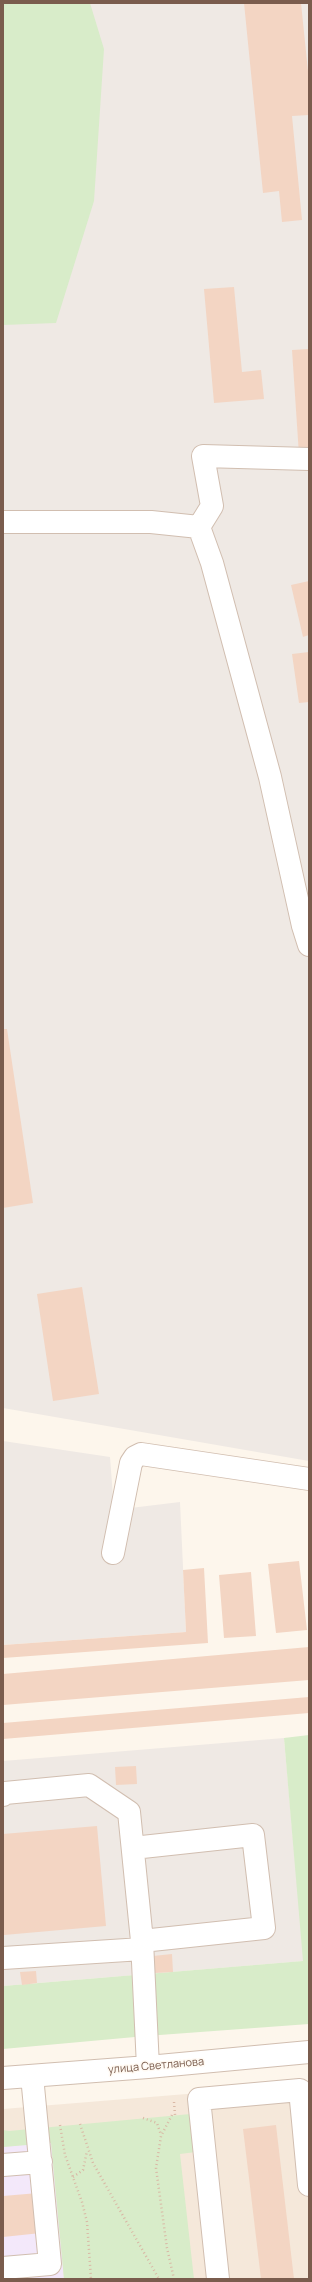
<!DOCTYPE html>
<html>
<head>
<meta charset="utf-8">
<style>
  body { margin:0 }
  #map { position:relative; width:312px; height:2282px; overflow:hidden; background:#fdf6ec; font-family:Manrope,sans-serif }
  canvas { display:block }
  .frame { position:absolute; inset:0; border:4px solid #7a5c4d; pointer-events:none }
</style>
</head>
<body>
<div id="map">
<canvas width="312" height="2282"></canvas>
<div class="frame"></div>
</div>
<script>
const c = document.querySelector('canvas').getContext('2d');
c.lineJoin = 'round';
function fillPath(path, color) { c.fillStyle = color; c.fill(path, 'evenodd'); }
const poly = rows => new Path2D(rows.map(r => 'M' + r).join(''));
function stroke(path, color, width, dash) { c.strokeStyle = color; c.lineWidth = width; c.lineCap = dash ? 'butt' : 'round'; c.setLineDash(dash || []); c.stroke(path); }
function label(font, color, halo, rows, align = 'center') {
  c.font = font + ' Manrope,sans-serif'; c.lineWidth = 3; c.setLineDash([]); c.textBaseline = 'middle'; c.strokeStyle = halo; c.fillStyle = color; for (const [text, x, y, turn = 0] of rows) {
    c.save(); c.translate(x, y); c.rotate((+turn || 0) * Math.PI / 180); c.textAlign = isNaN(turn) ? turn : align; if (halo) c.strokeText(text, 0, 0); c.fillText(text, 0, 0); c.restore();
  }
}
fillPath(poly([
  [309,2084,309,2279,3,2279,3,2109]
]), '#f5e8da');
fillPath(poly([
  [3,3,309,3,309,1461,3,1408],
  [3,1441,110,1457,114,1510,180,1502,186,1632,3,1645],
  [284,1738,304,1961,3,1986,3,1761]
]), '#efe9e4');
fillPath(poly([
  [51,2142,64,2279,3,2279,3,2147]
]), '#f3e8fa');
fillPath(poly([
  [3,3,90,3,104,49,94,201,56,323,3,325],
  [309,1735,309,2024,146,2036,3,2049,3,1986,303,1961,284,1738],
  [201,2113,204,2151,180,2154,194,2279,64,2279,51,2143,3,2147,3,2130,9,2131]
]), '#d8ecc9');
fillPath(poly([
  [244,3,301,3,309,81,309,115,292,116,302,220,282,222,279,191,263,193],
  [234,287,242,372,261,370,264,399,214,403,204,289],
  [309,349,309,455,299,455,292,350],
  [309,581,309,635,303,637,291,585],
  [309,652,309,702,299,703,292,654],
  [3,1029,7,1029,33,1203,3,1208],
  [82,1287,99,1394,53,1401,37,1294],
  [299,1561,307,1630,276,1633,268,1564],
  [204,1568,208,1643,3,1658,3,1645,186,1632,183,1570],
  [251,1572,256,1636,224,1638,219,1575],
  [309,1647,309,1680,3,1705,3,1674],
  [309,1697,309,1713,3,1739,3,1723],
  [136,1766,137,1784,116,1785,115,1767],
  [97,1826,106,1926,4,1935,3,1834],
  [172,1954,173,1972,154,1973,153,1956],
  [36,1971,37,1983,22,1985,20,1972],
  [276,2125,294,2279,261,2279,249,2178,243,2129],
  [38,2193,41,2233,3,2237,3,2196]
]), '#f3d5c3');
const minor = poly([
  [3,522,151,522,199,527,212,563,270,777,303,926,309,945],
  [199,527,212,506,203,456,309,459],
  [113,1553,131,1463,135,1457,141,1454,309,1479],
  [3,1795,5,1793,89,1785,129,1812,142,1941,148,2067],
  [133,1848,253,1835,264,1928,142,1941],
  [3,1958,142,1949],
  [3,2078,148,2067,309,2052],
  [309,2121,303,2121,309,2185],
  [3,2165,41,2162],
  [3,2268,50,2264,32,2076],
  [218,2279,199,2099,300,2090,303,2121]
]);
stroke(minor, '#d1beb0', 24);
stroke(poly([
  [174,2102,175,2115],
  [172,2115,161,2136,156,2168,167,2248,174,2279],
  [143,2118,157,2123,161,2135],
  [80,2124,93,2163,159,2279],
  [60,2125,65,2155,82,2202,87,2222,91,2279],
  [73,2177,83,2170,87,2151]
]), '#d9b8a5', 2.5, [1, 3]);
stroke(minor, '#fff', 22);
label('11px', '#7a5c4d', '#fffaf3', [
  ["улица Светланова",156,2066,-5]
]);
</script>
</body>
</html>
